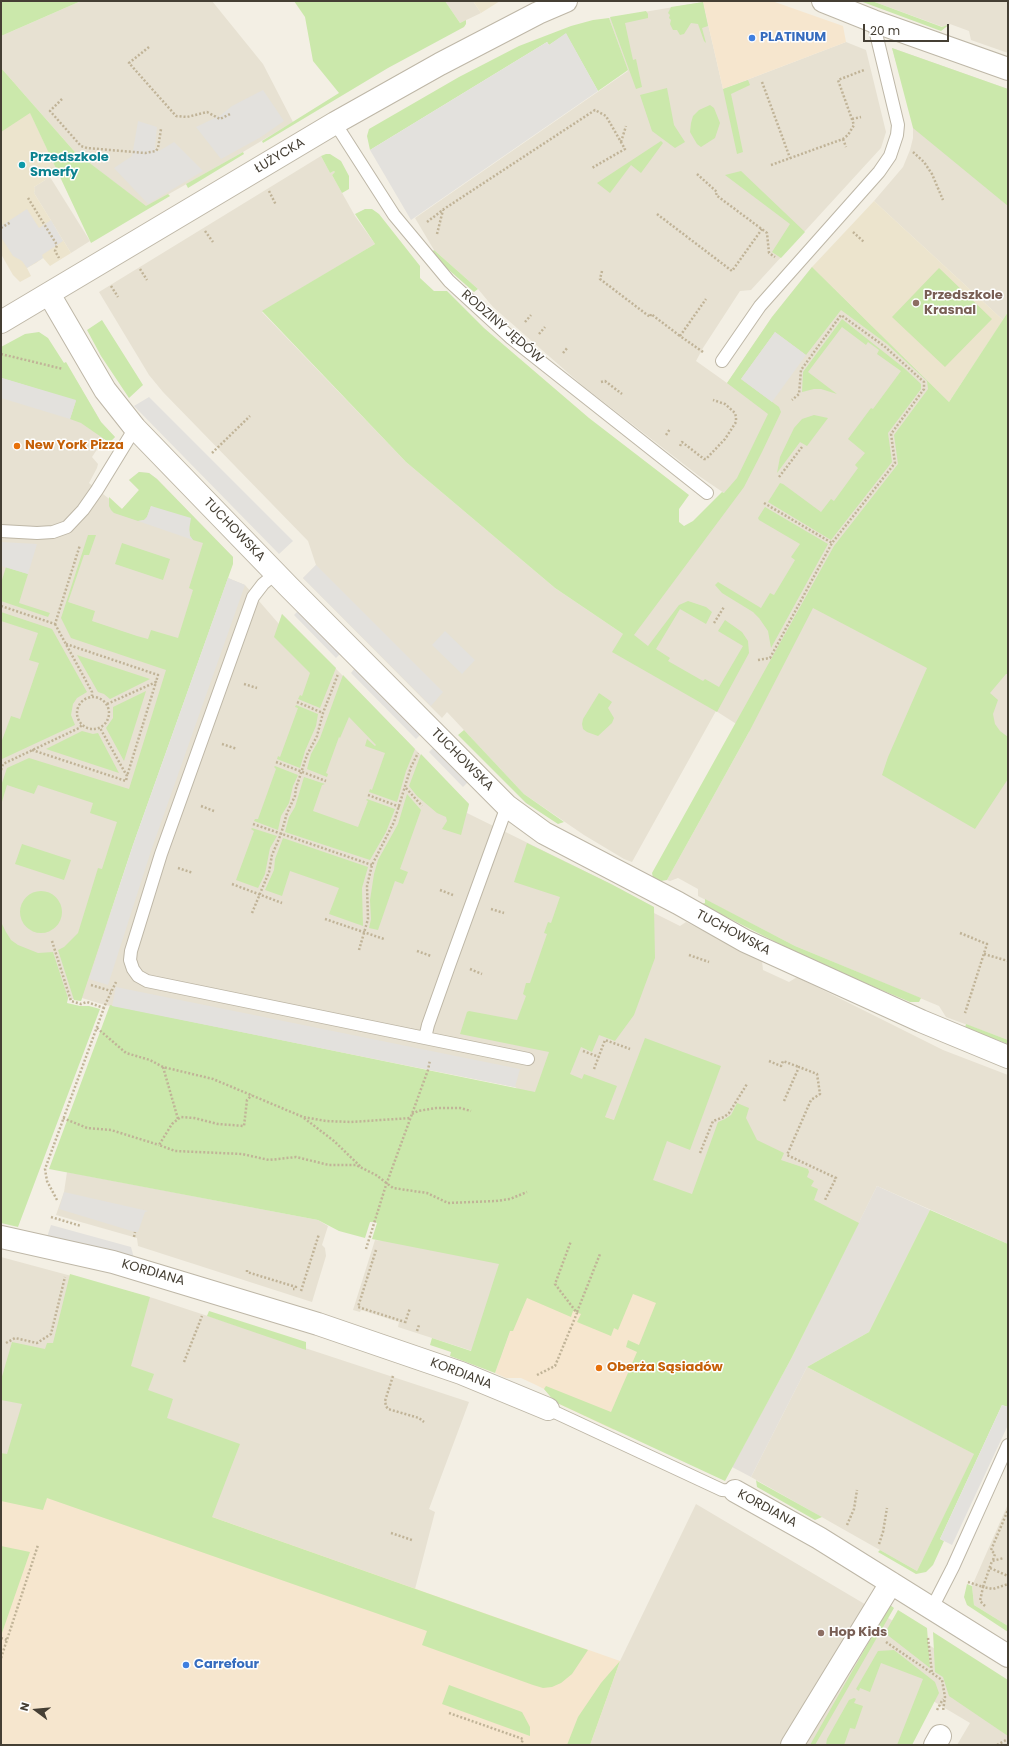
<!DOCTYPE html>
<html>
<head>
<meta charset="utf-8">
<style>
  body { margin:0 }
  #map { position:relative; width:1009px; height:1746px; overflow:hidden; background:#f3efe4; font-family:Poppins,sans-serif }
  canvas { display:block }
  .frame { position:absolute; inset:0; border:2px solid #453f34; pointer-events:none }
  .north { position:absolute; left:16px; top:1690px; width:40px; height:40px; -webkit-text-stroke:3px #fff; paint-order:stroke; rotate:286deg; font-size:11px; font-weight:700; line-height:16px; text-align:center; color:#453f34 }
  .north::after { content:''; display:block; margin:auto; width:14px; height:18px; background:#453f34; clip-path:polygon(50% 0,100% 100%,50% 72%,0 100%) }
  .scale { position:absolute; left:863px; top:24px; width:86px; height:18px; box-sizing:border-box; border:2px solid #453f34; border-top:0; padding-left:5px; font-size:12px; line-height:14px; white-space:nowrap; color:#453f34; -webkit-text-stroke:3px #fff; paint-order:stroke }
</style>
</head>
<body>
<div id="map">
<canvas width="1009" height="1746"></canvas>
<div class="frame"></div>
<div class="north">N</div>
<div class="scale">20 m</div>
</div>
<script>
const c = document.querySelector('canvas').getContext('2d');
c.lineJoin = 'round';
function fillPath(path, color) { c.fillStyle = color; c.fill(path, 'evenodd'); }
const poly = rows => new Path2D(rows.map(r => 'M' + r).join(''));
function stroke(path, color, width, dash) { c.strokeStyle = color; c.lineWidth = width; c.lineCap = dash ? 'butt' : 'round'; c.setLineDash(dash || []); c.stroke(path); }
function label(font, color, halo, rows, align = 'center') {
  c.font = font + ' Poppins,sans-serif'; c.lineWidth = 3; c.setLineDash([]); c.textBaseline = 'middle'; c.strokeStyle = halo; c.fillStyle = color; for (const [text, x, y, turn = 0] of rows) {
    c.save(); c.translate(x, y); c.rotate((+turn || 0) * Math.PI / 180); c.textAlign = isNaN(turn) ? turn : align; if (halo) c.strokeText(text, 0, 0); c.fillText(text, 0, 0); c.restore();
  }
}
fillPath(poly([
  [81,1,212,1,263,64,293,122,243,152,146,207,74,151,1,68,1,36],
  [445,1,473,1,481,13,460,23],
  [872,1,1008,1,1008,53,971,40,969,31,950,24,943,27],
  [703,2,723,89,846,42,866,50,886,132,881,148,751,290,740,291,703,348,696,361,727,383,772,317,812,267,949,402,1008,615,1008,1040,946,1017,939,1006,795,946,698,896,698,889,678,878,670,881,667,880,749,732,716,711,632,862,624,859,584,835,524,794,447,712,442,718,303,578,316,565,308,541,163,392,149,375,99,292,321,156,330,173,334,171,336,172,332,175,355,216,375,244,262,312,406,462,555,588,623,634,724,493,699,476,583,386,493,307,478,289,434,250,415,218,628,71,609,18],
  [892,48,1008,89,1008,312,1003,320,874,201,903,167,910,150,913,138,913,122],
  [50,177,90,241,71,253,34,193,35,189,34,187],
  [1,362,76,380,101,422,115,437,111,441,104,439,92,457,98,464,97,468,89,483,122,509,139,490,129,480,139,472,149,473,157,479,233,557,188,673,105,928,228,578,245,585,279,624,282,614,469,804,467,813,611,884,654,907,654,913,680,926,686,922,762,961,763,970,789,982,797,977,943,1050,1008,1075,1008,1244,877,1186,819,1304,515,1087,105,1005,82,998,81,1001,68,998,63,1014,1,995],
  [67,1172,318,1220,328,1226,322,1245,325,1248,326,1256,312,1302,138,1246,137,1238,56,1215,64,1192],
  [375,1240,538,1256,500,1360,398,1327,399,1322,361,1310,360,1312,353,1310],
  [1,1257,153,1298,469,1402,429,1509,435,1512,415,1589,99,1477,1,1453],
  [807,1367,975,1454,917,1571,751,1477],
  [696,1504,900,1625,1008,1699,1008,1745,957,1745,970,1723,933,1701,910,1745,590,1745,620,1661],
  [1008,1504,1008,1626,974,1605,972,1586]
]), '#e7e1d2');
fillPath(poly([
  [714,1,772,1,843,26,846,42,723,89,703,2],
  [573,1104,614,1120,672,1259,614,1430,555,1402,544,1389,534,1384,521,1378,506,1378,495,1373,510,1331],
  [1,1453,99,1477,620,1661,590,1745,1,1745]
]), '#f6e6ce');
fillPath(poly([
  [877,1186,930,1210,869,1332,807,1367,751,1477,732,1467,791,1359]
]), '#e4e0d9');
fillPath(poly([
  [473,1,500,1,481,13],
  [1,68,18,87,58,172,34,187,35,189,34,193,71,253,50,266,43,258,36,263,27,268,31,276,20,282,13,275,1,254],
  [874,201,1003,320,949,402,812,267]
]), '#ece4cd');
fillPath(poly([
  [1,1,81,1,1,36],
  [294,1,445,1,460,23,466,20,466,24,464,27,388,68,263,143,262,141,339,93,313,61,305,17],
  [860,1,872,1,942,27,950,24,941,31],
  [703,2,708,26,702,28,706,43,704,41,698,24,691,23,684,34,680,35,677,30,673,30,670,24,671,20,669,18,670,15,668,13,671,7],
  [646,11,648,14,648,18,625,23,633,60,636,59,642,87,636,89,610,17],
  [609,18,628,70,598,91,566,34,549,45,547,42,370,150,367,136,369,129,459,77,519,46,571,26,593,20],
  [892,48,1008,89,1008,206,913,128],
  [1,68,74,151,146,206,168,194,170,196,91,243,30,113,1,132],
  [748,80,750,85,731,94,743,152,737,154,723,89],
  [667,88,674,125,685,142,675,148,652,131,640,95],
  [710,105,714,108,720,123,715,138,701,147,697,144,690,132,691,123,693,116,699,110],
  [661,141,663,143,641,173,631,165,610,193,597,183],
  [243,152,244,154,188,188,186,184],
  [326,154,330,154,341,161,349,176,349,189,342,193,332,175,335,172,334,171,330,173,321,156],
  [741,171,805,232,781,258,772,252,790,224,725,175],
  [365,209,372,209,379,214,420,266,420,278,434,291,447,291,484,328,589,418,689,495,679,509,679,522,684,526,693,521,722,492,724,493,737,478,768,414,727,383,772,317,812,267,949,402,1008,312,1008,674,1006,674,990,693,998,700,993,714,995,724,1000,731,1008,737,1008,779,975,829,882,775,888,757,927,668,813,608,749,732,667,880,661,881,653,878,652,873,834,546,898,464,894,435,928,389,927,381,887,344,841,310,806,355,775,332,741,379,779,407,781,412,762,452,744,487,634,635,648,646,679,605,688,601,706,607,712,612,706,624,680,609,656,649,670,658,668,661,703,681,705,679,719,687,743,646,718,631,725,620,742,632,748,641,749,653,717,712,612,652,623,634,555,588,406,462,262,311,375,244,355,214],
  [434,250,478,289,474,292,442,264,431,253],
  [939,268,992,319,945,367,892,317],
  [842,319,904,368,921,384,921,389,888,433,892,462,831,540,768,502,780,483,783,484,821,512,831,499,834,501,858,468,855,465,865,453,848,439,871,408,873,409,901,371,877,354,879,350,868,342,866,345,842,327,808,372,837,394,821,389,814,389,802,392,803,372],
  [102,320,143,385,129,398,101,356,87,330],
  [39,332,48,338,64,363,66,362,101,422,115,437,111,441,107,441,81,423,70,419,76,401,2,378,1,381,1,347,25,334],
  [814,415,828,418,807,446,800,442,777,473,780,457,794,428,802,419],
  [139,472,149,473,157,479,233,557,233,564,133,845,81,1001,74,1000,58,950,64,947,78,933,98,868,102,869,117,822,90,813,93,803,38,785,34,794,7,785,1,805,1,786,7,768,29,758,129,789,166,670,71,638,61,618,88,535,96,535,89,555,84,555,68,602,95,611,92,621,137,636,148,639,151,630,178,638,193,590,189,588,203,543,193,540,190,536,189,525,151,506,147,517,144,520,138,521,114,513,111,510,109,506,109,497,122,509,139,490,129,480],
  [765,507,828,544,771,648,768,631,759,618,753,612,722,593,715,585,718,582,761,608,770,593,774,595,795,560,791,557,800,544,759,520,758,518],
  [122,543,170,559,163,580,115,564],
  [6,567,28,574,19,603,50,613,48,617,1,601,1,583],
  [1,612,52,629,87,692,77,698,73,704,71,715,75,725,2,759,1,743,11,716,20,719,39,663,29,660,38,633,1,621],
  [282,614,336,668,320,708,298,699,300,695,302,696,310,673,274,637],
  [77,655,150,679,110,699,104,694,98,692],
  [343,675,415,749,406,771,397,802,369,792,370,789,372,790,385,753,365,746,367,739,375,746,376,745,349,717,340,738,339,737,326,773,328,774,327,777,307,769,311,754,320,738],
  [146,691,124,761,106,728,113,718,113,707],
  [599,693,612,702,608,708,614,718,612,723,598,736,587,732,583,729,582,724,583,719],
  [296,705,318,714,316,726,305,751,300,768,277,759,278,756,280,757,298,708,295,707],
  [464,730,524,794,564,822,558,824,526,803,458,735],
  [82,731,93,734,98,733,119,773,46,749],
  [421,754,469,804,461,835,442,829,447,821,446,817,437,813,417,796,409,786],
  [275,766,298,775,293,786,289,803,281,816,278,830,254,821,255,819,258,819,276,769,274,767],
  [304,777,325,784,322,785,313,811,358,827,368,801,366,800,367,799,395,809,386,832,370,860,285,832,289,817,295,807],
  [407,794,421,810,400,869,408,872,403,884,395,881,378,930,369,928,371,919,370,900,374,874,378,860,398,824],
  [252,828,277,836,270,848,265,874,258,888,236,880,254,831,251,829],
  [283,838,368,867,362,888,363,926,329,914,339,888,290,871,282,896,265,890,274,870,275,859],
  [527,843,611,884,654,907,655,958,634,1015,615,1041,599,1035,592,1052,581,1047,570,1074,582,1079,584,1074,617,1086,605,1117,614,1120,645,1038,721,1066,690,1150,667,1141,653,1180,692,1194,718,1122,725,1119,731,1115,737,1103,749,1108,746,1118,757,1140,784,1153,781,1160,808,1169,809,1172,807,1177,814,1181,811,1186,818,1189,814,1200,859,1223,791,1359,725,1481,555,1402,544,1389,546,1386,611,1412,637,1352,626,1347,628,1340,639,1345,656,1303,633,1294,618,1330,614,1328,611,1336,577,1322,581,1314,573,1311,571,1317,527,1298,513,1331,510,1331,495,1373,450,1356,451,1352,430,1345,432,1338,471,1351,499,1264,372,1239,377,1223,374,1222,370,1222,365,1238,339,1231,318,1220,49,1169,110,1005,535,1092,549,1052,460,1034,467,1012,469,1011,517,1020,526,996,523,994,526,983,530,983,547,934,544,933,548,922,551,923,560,897,514,882],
  [22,844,71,860,64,880,15,864],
  '20 912a21 21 0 1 1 42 0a21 21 0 1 1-42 0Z',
  [705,899,795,946,921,998,919,1002,910,1002,815,962,701,904,705,903],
  [1,917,1,922,6,932,11,940,18,945,38,953,53,952,68,998,67,1003,80,1006,89,1006,100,1009,18,1227,1,1223],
  [966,1024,1008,1040,1008,1044,965,1028],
  [930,1210,1008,1244,1008,1407,1002,1405,940,1539,944,1541,933,1565,926,1572,916,1574,878,1552,880,1550,917,1571,974,1454,807,1367,869,1332],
  [70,1274,150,1297,131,1366,154,1374,148,1390,173,1399,167,1418,240,1444,212,1517,588,1650,572,1674,561,1683,552,1687,543,1688,533,1685,422,1645,427,1631,47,1498,43,1510,1,1501,1,1453,7,1454,22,1404,1,1400,1,1380,12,1342,45,1349,47,1343,53,1343],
  [209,1311,306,1342,306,1350,207,1316],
  [756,1480,757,1481,822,1517,815,1520,757,1487],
  [1,1546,30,1552,2,1633,1,1633],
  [967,1584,972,1586,974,1605,1008,1626,1008,1632,967,1605,964,1597],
  [890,1605,894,1608,815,1745,810,1745],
  [898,1610,927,1628,930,1668,885,1633],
  [933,1632,1008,1680,1008,1736,949,1696,943,1677,935,1672],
  [894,1650,935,1682,939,1693,912,1745,897,1745,923,1679,881,1663,870,1692,860,1688,859,1691,856,1689,878,1651],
  [620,1661,590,1745,567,1745,578,1717,601,1683],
  [449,1685,522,1712,530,1727,530,1736,442,1704],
  [854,1698,856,1699,854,1703,863,1706,855,1729,850,1728,844,1745,826,1745,827,1739,849,1700]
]), '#cbe8ab');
fillPath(poly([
  [566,33,598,91,411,220,370,150,547,42,549,45],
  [263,90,284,121,261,137,221,159,196,127,221,115,232,106],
  [138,121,157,127,155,148,156,151,159,151,174,142,203,171,148,204,114,168,132,156],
  [27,209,39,228,51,220,63,241,42,255,43,258,27,268,22,261,13,256,1,237,1,226],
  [775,332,806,355,772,402,741,379],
  [2,378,76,400,70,419,1,398],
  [149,397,293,541,279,554,134,406],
  [151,506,191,518,189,530,190,536,193,540,138,521,144,520,147,517],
  [1,542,37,544,28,574,1,566],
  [316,565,443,692,431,706,303,578],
  [228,578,245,585,151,851,108,985,89,979,133,845],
  [298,611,340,654,336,658,294,615],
  [445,631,475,660,462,674,432,645],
  [355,668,420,735,416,739,351,673],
  [433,748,468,782,463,787,429,752],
  [116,987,520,1069,515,1087,112,1006],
  [64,1192,148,1211,145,1212,138,1232,135,1232,59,1209],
  [51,1225,131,1247,134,1258,47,1237],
  [1002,1405,1008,1407,1008,1425,952,1545,940,1539]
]), '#e3e1dd');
const service = poly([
  [335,123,394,215,449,281,511,338,707,493],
  [722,361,760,306,879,172,890,156,897,135,898,125,873,21],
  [1,531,37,533,53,532,67,527,83,510,97,490,135,428],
  [276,573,263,584,253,597,161,854,131,951,130,960,133,969,138,976,147,981,425,1038,428,1025,450,963,507,806],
  [425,1038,528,1059],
  [548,1409,722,1490,735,1491],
  [932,1608,953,1567,1008,1445]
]);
const minor = poly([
  [823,1,873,21,1008,69],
  [49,294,105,390,135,428,288,586,507,806,544,833,678,903,745,941,921,1021,1008,1057],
  [1,1237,113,1262,318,1324,461,1373,548,1409],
  [735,1491,819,1538,1008,1656],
  [792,1745,891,1583],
  [935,1745,940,1736]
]);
const tertiary = poly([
  [1,322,335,123,440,64,538,13,566,1]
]);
stroke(service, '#beb7a7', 14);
stroke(minor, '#beb7a7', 24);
stroke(tertiary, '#beb7a7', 24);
stroke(poly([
  [149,47,129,63,176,116,187,117,207,112,220,119,230,114],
  [762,82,790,158],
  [62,99,50,111,81,146,87,148,145,153,156,151,158,148,161,129],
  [852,119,861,117],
  [843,139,846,147],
  [621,142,626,126],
  [913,152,924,162,932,174,943,200],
  [771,165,843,139,848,135,854,125,838,80,864,70],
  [697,174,717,192,716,195,767,233,769,253,775,257],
  [269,191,276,205],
  [28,198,57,245,55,251,59,258],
  [657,214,732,271,762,229],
  [427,222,444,209,595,110,606,116,625,149,592,168],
  [1,228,11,222],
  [205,231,213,242],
  [853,232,864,242],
  [437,234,443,210],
  [140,269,147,280],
  [602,271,600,279,650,317,651,314,680,336],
  [111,286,118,297],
  [525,322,531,315],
  [539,334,545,327],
  [703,352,680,336,706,299],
  [563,353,568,347],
  [1,354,63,369],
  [601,382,605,381,622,394],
  [666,435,670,429],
  [680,446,682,442,704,459,706,459,725,439,736,422,736,417,735,413,725,404,713,400],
  [212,453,250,416],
  [779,477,802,447],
  [764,503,832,543],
  [1,606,55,624,80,545],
  [714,623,724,607],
  [55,624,92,692,92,696],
  [66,644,158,675,156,682],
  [758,660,770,658,832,543,895,463,891,434,924,389,924,382,884,346,841,315,801,370,799,394,792,400],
  [244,684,257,688],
  '77 713a16 16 0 1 1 32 0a16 16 0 1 1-32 0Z',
  [297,702,323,713],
  [107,704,156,682,127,776],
  [222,744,237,749],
  [32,750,126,781,127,776,100,728],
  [276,762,326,781],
  [1,770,3,764,79,728,82,725],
  [406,788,422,806],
  [368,795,400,807],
  [201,806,214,811],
  [253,824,372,865],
  [178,868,193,873],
  [232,884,282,903],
  [440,890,453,895],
  [491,909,504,913],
  [252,913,269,872,272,855,281,834,287,813,295,796,296,788,307,755,317,736,323,713,338,674],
  [325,919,384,939],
  [960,933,987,944,965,1013],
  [52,941,71,1001,81,1004,87,1002,104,1008],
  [359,950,368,919,367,886,372,865,394,822,411,767,418,753],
  [417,951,431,956],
  [984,954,1008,961],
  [689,955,709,962],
  [470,969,482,974],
  [91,985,111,991],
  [97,1028,126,1053,150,1060,163,1067,213,1079,303,1117,326,1121,351,1122,411,1118],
  [583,1051,599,1057],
  [769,1061,781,1066,783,1061,799,1067],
  [163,1067,178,1119,172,1124,159,1145,175,1151,242,1154,269,1160,296,1157,329,1165,356,1165,376,1175,393,1188,427,1193,448,1203,496,1201,510,1199,527,1192],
  [594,1069,605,1040,630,1049],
  [784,1101,799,1067,817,1074,820,1094,811,1100,787,1155,836,1178,825,1200],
  [412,1114,418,1111,436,1108,460,1108,471,1111],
  [63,1118,87,1128,111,1130,159,1145],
  [304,1118,334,1141,361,1167],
  [178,1119,181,1117,194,1118,218,1124,244,1126,247,1100,252,1095],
  [700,1153,713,1121,724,1117,729,1113,747,1084],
  [57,1200,47,1181,45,1169,105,1005,116,982],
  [51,1217,81,1226],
  [134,1237,135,1232],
  [366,1249,386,1185,428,1070,430,1060],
  [376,1250,358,1307,405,1322],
  [247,1270,247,1272,296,1287,295,1289,293,1289],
  [301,1291,319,1234],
  [577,1312,600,1254],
  [405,1323,410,1308],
  [417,1331,419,1325],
  [6,1343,15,1338,37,1343,51,1334,65,1277],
  [184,1362,202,1316],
  [537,1375,555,1366,577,1313,555,1284,571,1241],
  [393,1376,385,1401,386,1406,388,1409,419,1418,424,1422],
  [847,1525,854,1509,857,1490],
  [391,1533,412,1540],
  [879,1544,883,1532,887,1508],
  [993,1560,995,1554,991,1550,1008,1510],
  [990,1568,1008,1576],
  [968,1582,983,1587,992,1561,1004,1558],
  [985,1606,980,1601,983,1587,993,1589,1008,1584],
  [1,1638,7,1640],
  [928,1638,932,1673],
  [886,1642,942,1680,945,1697,943,1711],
  [1,1658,38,1545],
  [937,1710,943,1699],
  [449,1713,523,1739,521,1745],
  [997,1745,1008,1739]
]), '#c0b397', 2.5, [2, 2]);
stroke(service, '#fff', 12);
stroke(minor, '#fff', 22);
stroke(tertiary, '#fff', 22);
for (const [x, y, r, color] of [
  [752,38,4,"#3f7fe0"],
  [22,165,4,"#0f9aa8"],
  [916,303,4,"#8d6e63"],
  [17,446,4,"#e8710a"],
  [599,1368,4,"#e8710a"],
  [821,1633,4,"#8d6e63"],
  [186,1665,4,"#3f7fe0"]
]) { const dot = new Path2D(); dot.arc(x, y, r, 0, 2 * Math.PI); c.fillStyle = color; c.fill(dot); stroke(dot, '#fff', 1.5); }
label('bold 13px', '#366cbe', '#fff', [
  ["PLATINUM",760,38],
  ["Carrefour",194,1665]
], 'left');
label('13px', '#453f34', '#fff', [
  ["ŁUŻYCKA",280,156,-31],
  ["RODZINY JĘDÓW",502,327,41],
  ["TUCHOWSKA",234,530,46],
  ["TUCHOWSKA",462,760,45],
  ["TUCHOWSKA",733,933,28],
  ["KORDIANA",153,1273,16],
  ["KORDIANA",461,1374,21],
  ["KORDIANA",767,1509,28]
]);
label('bold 13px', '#0d838f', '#fff', [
  ["Przedszkole",30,158],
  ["Smerfy",30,173]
], 'left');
label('bold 13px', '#785e54', '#fff', [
  ["Przedszkole",924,296],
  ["Krasnal",924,311],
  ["Hop Kids",829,1633]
], 'left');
label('bold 13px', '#c56008', '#fff', [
  ["New York Pizza",25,446],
  ["Oberża Sąsiadów",607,1368]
], 'left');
</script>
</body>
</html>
